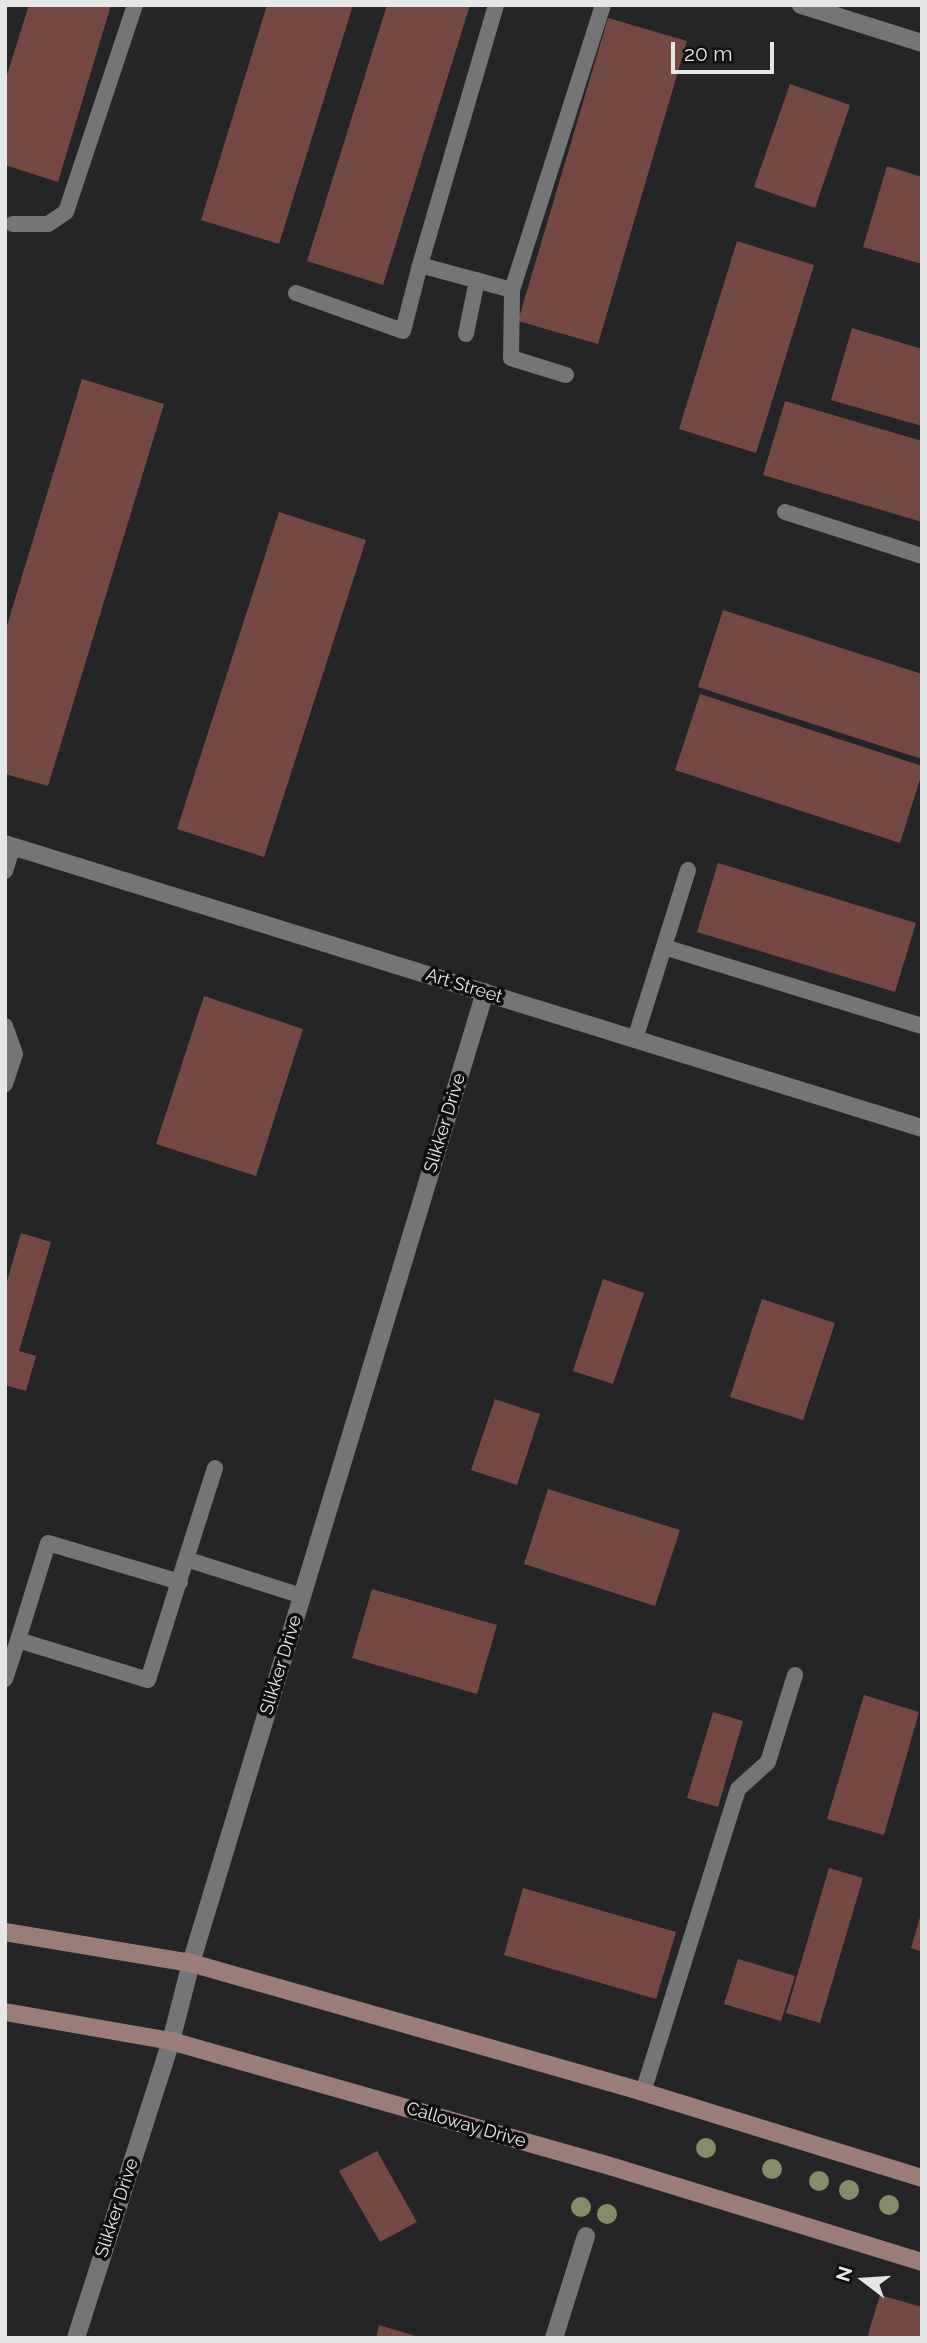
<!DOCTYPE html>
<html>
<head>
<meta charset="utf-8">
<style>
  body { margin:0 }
  #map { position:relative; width:927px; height:2343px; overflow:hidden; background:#252528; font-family:Raleway,sans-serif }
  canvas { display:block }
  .frame { position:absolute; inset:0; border:7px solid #e6e6e7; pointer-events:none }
  .north { position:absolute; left:829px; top:2245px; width:70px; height:70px; -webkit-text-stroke:5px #0f0f10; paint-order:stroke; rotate:287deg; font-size:19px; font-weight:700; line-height:28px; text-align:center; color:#e6e6e7 }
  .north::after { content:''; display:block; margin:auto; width:24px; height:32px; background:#e6e6e7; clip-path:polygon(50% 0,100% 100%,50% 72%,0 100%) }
  .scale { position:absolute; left:671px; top:42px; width:103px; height:32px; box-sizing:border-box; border:4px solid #e6e6e7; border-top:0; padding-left:9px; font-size:21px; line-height:24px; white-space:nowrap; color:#e6e6e7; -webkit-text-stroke:5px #0f0f10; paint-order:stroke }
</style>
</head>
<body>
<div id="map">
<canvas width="927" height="2343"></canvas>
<div class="frame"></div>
<div class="north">N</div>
<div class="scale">20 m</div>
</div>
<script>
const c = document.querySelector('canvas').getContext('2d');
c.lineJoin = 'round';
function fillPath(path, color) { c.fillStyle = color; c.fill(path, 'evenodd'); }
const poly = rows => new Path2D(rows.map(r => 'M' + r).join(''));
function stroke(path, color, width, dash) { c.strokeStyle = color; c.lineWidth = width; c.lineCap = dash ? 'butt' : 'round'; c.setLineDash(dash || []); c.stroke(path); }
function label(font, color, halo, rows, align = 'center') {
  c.font = font + ' Raleway,sans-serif'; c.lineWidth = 7; c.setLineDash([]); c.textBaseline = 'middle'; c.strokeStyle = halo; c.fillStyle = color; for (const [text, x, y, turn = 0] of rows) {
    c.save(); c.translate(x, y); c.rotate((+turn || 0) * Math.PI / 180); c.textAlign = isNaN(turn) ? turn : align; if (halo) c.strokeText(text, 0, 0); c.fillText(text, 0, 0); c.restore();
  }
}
fillPath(poly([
  [29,5,111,5,58,182,5,165,5,81],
  [267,5,353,5,279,244,201,220],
  [387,5,470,5,383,285,307,261],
  [608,18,687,41,598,344,518,321],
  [790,84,850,105,815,208,754,187],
  [887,166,922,177,922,264,863,247],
  [737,241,814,265,756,453,679,429],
  [852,328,922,349,922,426,831,400],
  [82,379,164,404,48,786,5,774,5,632],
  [785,401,922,441,922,522,763,475],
  [279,512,366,540,264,857,177,829],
  [723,610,922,674,922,759,698,687],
  [700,694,922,766,922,773,900,843,675,770],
  [718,863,916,923,895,992,697,932],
  [204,996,303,1029,256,1176,156,1144],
  [21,1233,51,1242,19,1351,36,1356,26,1391,5,1385,5,1288],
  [603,1279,644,1293,613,1384,573,1371],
  [762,1299,835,1323,803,1420,730,1397],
  [495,1399,540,1414,517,1485,471,1470],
  [548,1489,680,1530,655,1606,524,1564],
  [372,1589,497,1625,477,1694,352,1658],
  [864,1695,919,1712,884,1835,827,1819],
  [713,1712,743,1721,718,1807,687,1798],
  [829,1868,863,1878,820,2023,786,2013],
  [523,1888,676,1932,656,1999,504,1955],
  [921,1914,922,1914,922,1952,911,1948],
  [738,1959,795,1976,781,2021,724,2004],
  [377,2151,417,2222,380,2242,339,2171],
  [880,2295,922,2307,922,2338,867,2338],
  [379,2325,419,2337,419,2338,376,2338]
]), '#754943');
stroke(poly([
  [496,5,420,265,512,290,603,5],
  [13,224,48,224,66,212,135,5],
  [512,290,511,358,566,375],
  [296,293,403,331,420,265],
  [466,334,477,280],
  [785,512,922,556],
  [5,871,13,846],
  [664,947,922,1026],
  [5,1026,15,1054,5,1084],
  [635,1039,688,870],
  [186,1559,215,1468],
  [18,1640,48,1543,180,1582],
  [5,1679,18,1640,148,1680,186,1559,302,1596],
  [643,2092,738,1789,768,1762,795,1675]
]), '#757578', 16);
stroke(poly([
  [801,5,922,43],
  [5,844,922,1128],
  [76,2338,171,2041,191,1963,485,992],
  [554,2338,586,2236]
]), '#757578', 18);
stroke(poly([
  [5,1932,191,1963,630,2088,922,2178],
  [5,2012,171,2041,610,2166,922,2262]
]), '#9c7c76', 18);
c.fillStyle = '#848c68';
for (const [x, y] of [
  [706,2148],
  [772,2169],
  [819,2181],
  [849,2190],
  [889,2205],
  [581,2207],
  [607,2214]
]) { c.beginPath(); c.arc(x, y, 10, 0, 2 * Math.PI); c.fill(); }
label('18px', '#e6e6e7', '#0f0f10', [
  ["Art Street",464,986,17],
  ["Slikker Drive",445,1123,-73],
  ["Slikker Drive",281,1665,-73],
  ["Calloway Drive",466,2125,16],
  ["Slikker Drive",117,2208,-72]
]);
</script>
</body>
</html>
